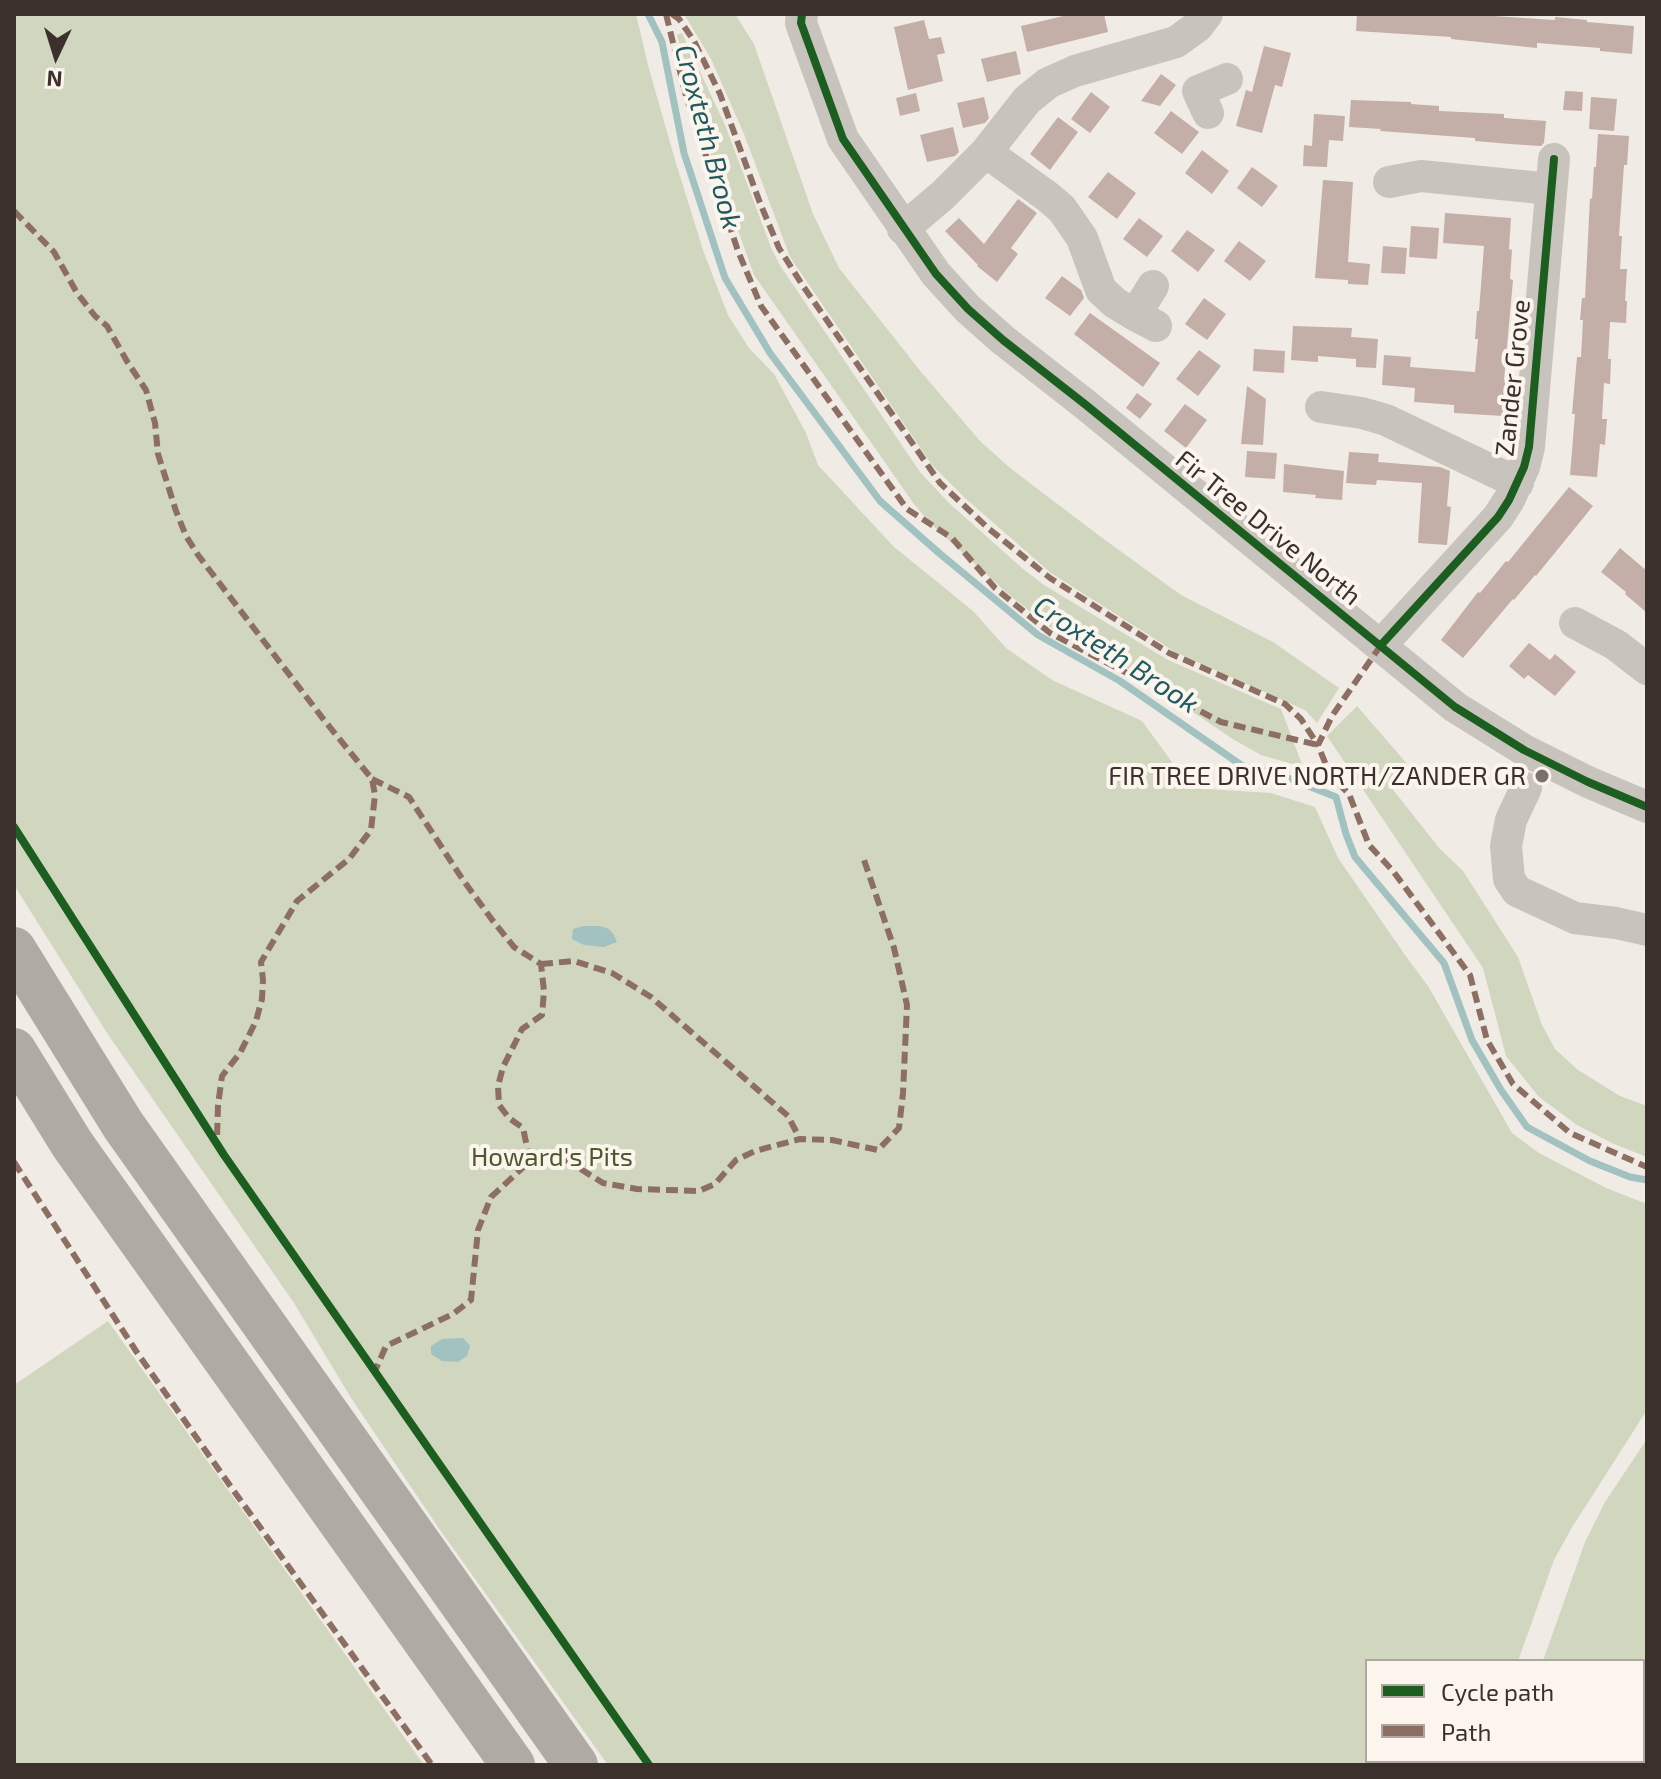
<!DOCTYPE html>
<html>
<head>
<meta charset="utf-8">
<style>
  body { margin:0 }
  #map { position:relative; width:1661px; height:1779px; overflow:hidden; background:#f0ebe5; font-family:"Exo 2",sans-serif }
  canvas { display:block }
  .frame { position:absolute; inset:0; border:16px solid #3b302b; pointer-events:none }
  .legend { position:absolute; left:1365px; top:1659px; width:280px; height:104px; box-sizing:border-box; background:#fbf5ee; border:2px solid #aea6a0; margin:0; padding:10px 14px; list-style:none; font-size:24px; color:#3b302b }
  .legend li { display:flex; align-items:center; gap:16px; height:40px }
  .legend b { width:40px; border:2px solid #aea6a0 }
  .north { position:absolute; left:16px; top:16px; width:80px; height:80px; -webkit-text-stroke:6px #fbf5ee; paint-order:stroke; rotate:184deg; font-size:22px; font-weight:700; line-height:32px; text-align:center; color:#3b302b }
  .north::after { content:''; display:block; margin:auto; width:28px; height:36px; background:#3b302b; clip-path:polygon(50% 0,100% 100%,50% 72%,0 100%) }
</style>
</head>
<body>
<div id="map">
<canvas width="1661" height="1779"></canvas>
<div class="frame"></div>
<ul class="legend">
<li><b style="height:10px;background:#1b5e20"></b>Cycle path</li>
<li><b style="height:10px;background:#8d6e63"></b>Path</li>
</ul>
<div class="north">N</div>
</div>
<script>
const c = document.querySelector('canvas').getContext('2d');
c.lineJoin = 'round';
function fillPath(path, color) { c.fillStyle = color; c.fill(path, 'evenodd'); }
const poly = rows => new Path2D(rows.map(r => 'M' + r).join(''));
function stroke(path, color, width, dash) { c.strokeStyle = color; c.lineWidth = width; c.lineCap = dash ? 'butt' : 'round'; c.setLineDash(dash || []); c.stroke(path); }
function label(font, color, halo, rows, align = 'center') {
  c.font = font + ' "Exo 2",sans-serif'; c.lineWidth = 8; c.setLineDash([]); c.textBaseline = 'middle'; c.strokeStyle = halo; c.fillStyle = color; for (const [text, x, y, turn = 0] of rows) {
    c.save(); c.translate(x, y); c.rotate((+turn || 0) * Math.PI / 180); c.textAlign = isNaN(turn) ? turn : align; if (halo) c.strokeText(text, 0, 0); c.fillText(text, 0, 0); c.restore();
  }
}
fillPath(poly([
  [14,14,636,14,649,69,675,160,704,253,728,315,749,348,774,374,806,433,818,465,893,546,973,611,1006,648,1052,680,1142,721,1191,788,1271,793,1315,807,1338,858,1405,955,1428,986,1512,1133,1539,1153,1606,1188,1647,1204,1647,1410,1571,1529,1554,1560,1518,1661,1367,1661,1367,1761,1469,1761,1465,1765,608,1765,438,1527,351,1398,294,1303,107,1033,14,885],
  [684,14,735,14,754,44,813,214,839,268,922,373,980,441,1010,468,1101,537,1181,595,1273,642,1339,688,1317,723,1305,710,1177,653,1051,573,965,498,932,465,790,257,744,134,711,59],
  [682,33,725,125,772,250,781,267,920,472,948,502,1023,569,1044,585,1168,660,1281,709,1303,767,1261,755,1231,738,1136,673,1050,627,1007,593,931,524,914,504,754,275,709,149,677,35],
  [1357,706,1408,765,1390,786,1440,849,1463,871,1518,957,1542,1025,1555,1049,1578,1070,1620,1096,1647,1106,1647,1157,1614,1144,1577,1125,1539,1097,1506,1056,1483,968,1327,736],
  [108,1321,181,1424,424,1765,14,1765,14,1385],
  [1647,1439,1647,1765,1489,1765,1492,1761,1643,1761,1643,1661,1543,1661,1585,1542,1605,1502]
]), '#d1d6bf');
fillPath(poly([
  [583,926,600,926,609,929,614,935,617,942,604,947,584,945,572,939,573,929],
  [463,1338,470,1346,467,1356,458,1362,442,1361,431,1354,431,1346,442,1339]
]), '#a1c2c1');
stroke(poly([
  [648,14,662,42,684,153,725,278,770,353,880,501,939,553,1038,635,1120,681,1244,767,1278,774,1336,797,1346,834,1355,857,1444,963,1472,1040,1501,1090,1527,1127,1590,1161,1630,1177,1647,1180]
]), '#a1c2c1', 7);
fillPath(poly([
  [1072,14,1104,14,1108,32,1027,52,1021,26],
  [1357,14,1463,14,1555,20,1555,17,1587,20,1587,22,1634,26,1632,54,1600,51,1600,48,1537,43,1537,48,1451,39,1451,37,1356,31],
  [924,20,929,39,941,37,945,53,937,55,943,81,908,90,894,27],
  [1264,46,1291,53,1282,87,1275,85,1262,133,1236,126,1246,90,1252,92],
  [1016,51,1021,74,987,82,981,59],
  [1161,74,1176,85,1160,106,1141,101],
  [1565,91,1583,92,1582,111,1563,110],
  [1091,92,1110,107,1090,133,1071,119],
  [916,93,920,111,900,116,896,98],
  [984,97,989,118,985,123,963,128,957,103],
  [1591,97,1617,99,1614,131,1589,129],
  [1351,100,1411,102,1411,104,1439,106,1439,111,1504,114,1504,118,1546,121,1544,143,1541,146,1510,144,1475,141,1475,138,1380,131,1381,129,1349,127],
  [1171,111,1199,132,1182,154,1154,133],
  [1314,114,1345,116,1343,141,1329,140,1327,167,1303,166,1304,145,1312,146],
  [1058,117,1078,132,1050,170,1030,154],
  [953,127,959,152,955,156,927,162,920,135],
  [1598,134,1629,136,1627,165,1624,165,1619,236,1622,236,1620,269,1627,269,1625,301,1627,301,1626,323,1610,322,1608,359,1611,359,1610,384,1604,383,1602,419,1607,419,1605,445,1600,444,1597,477,1570,475,1575,414,1572,414,1577,357,1581,357,1583,320,1580,320,1582,298,1585,298,1590,198,1592,199,1594,167,1596,167],
  [1202,150,1229,171,1212,194,1185,173],
  [1252,167,1278,186,1262,207,1237,188],
  [1108,172,1136,193,1117,219,1088,197],
  [1323,180,1353,182,1348,262,1370,264,1368,285,1348,284,1348,280,1315,278],
  [1018,199,1037,213,1011,248,1018,254,997,282,977,266,978,265,945,231,959,218,984,244],
  [1445,213,1511,218,1509,249,1512,250,1510,279,1513,280,1504,380,1506,380,1503,416,1454,413,1454,405,1414,402,1415,388,1382,385,1384,355,1411,357,1410,367,1475,372,1478,339,1475,339,1477,311,1479,311,1484,246,1443,243],
  [1139,218,1163,236,1147,257,1123,239],
  [1411,226,1439,228,1437,259,1409,257],
  [1187,230,1215,250,1198,272,1171,251],
  [1239,241,1266,261,1250,281,1224,261],
  [1383,246,1407,248,1405,274,1381,273],
  [1062,276,1081,290,1084,298,1070,316,1045,298],
  [1204,298,1226,314,1207,340,1185,324],
  [1090,313,1160,363,1143,387,1074,334],
  [1293,326,1352,328,1351,337,1378,339,1376,368,1356,367,1356,359,1318,356,1318,362,1291,360],
  [1254,349,1285,351,1284,373,1253,371],
  [1199,350,1221,366,1198,396,1176,379],
  [1247,386,1266,399,1263,445,1241,444],
  [1137,393,1152,404,1140,419,1126,408],
  [1185,404,1207,420,1186,448,1164,431],
  [1247,451,1277,453,1275,479,1245,477],
  [1349,452,1379,454,1378,462,1440,467,1450,471,1447,506,1451,507,1447,545,1418,543,1422,483,1377,480,1376,485,1346,483],
  [1284,464,1344,471,1342,500,1315,498,1316,495,1283,492],
  [1569,487,1593,506,1536,576,1535,575,1514,600,1513,599,1463,658,1441,640,1478,592,1480,593,1506,561,1508,562],
  [1620,548,1647,571,1647,613,1625,594,1626,592,1601,572],
  [1529,643,1550,660,1555,654,1576,672,1555,696,1528,675,1524,679,1509,666]
]), '#c3afa7');
stroke(poly([
  [802,14,801,23,843,139,936,274,968,309,1003,340,1086,405,1455,707,1524,750,1588,782,1647,807],
  [1208,113,1198,91,1227,79],
  [986,152,1048,197,1062,209,1082,238,1101,290,1115,303,1135,315],
  [1389,182,1421,176,1551,189],
  [903,229,943,195,986,152,1027,100,1048,83,1075,71,1176,42,1198,26,1207,14],
  [1153,286,1135,315,1156,326],
  [1321,407,1362,413,1386,420,1518,483],
  [1575,623,1616,645,1647,669],
  [1381,645,1498,517,1509,500,1524,467,1529,447,1554,159],
  [1526,788,1511,820,1506,846,1509,879,1517,891,1575,918,1616,923,1647,930]
]), '#c9c3be', 32);
stroke(poly([
  [14,949,123,1125,576,1765],
  [14,1050,72,1144,513,1765]
]), '#afaaa4', 44);
stroke(poly([
  [666,14,686,96,738,251,761,306,907,509,952,538,995,588,1050,633,1221,722,1318,745],
  [672,14,679,19,694,41,720,94,760,203,779,248,803,286,940,483,988,528,1050,578,1169,653,1285,704,1301,719,1318,745],
  [14,211,54,252,77,293,95,316,107,326,128,363,146,390,155,423,158,454,176,511,186,536,198,555,324,720,372,779,375,795,371,830,349,859,297,901,261,962,263,980,262,999,256,1021,240,1053,222,1076,218,1105,217,1139],
  [1381,645,1332,716,1318,745,1330,775,1349,794,1369,845,1393,871,1470,975,1487,1040,1513,1084,1570,1133,1647,1167],
  [372,779,409,797,463,880,493,921,514,947,541,964,544,991,542,1015,522,1029,503,1067,498,1086,499,1105,509,1118,523,1128,530,1161,491,1197,478,1230,471,1300,453,1314,386,1346,375,1371],
  [541,964,574,961,612,973,651,997,788,1116,800,1139],
  [530,1161,545,1158,563,1158,603,1183,637,1189,699,1191,715,1184,736,1160,755,1151,800,1139,832,1140,878,1150,899,1128,903,1093,907,1005,894,948,864,860],
  [14,1162,136,1351,231,1487,432,1765]
]), '#8d6e63', 6, [12, 6]);
stroke(poly([
  [802,14,801,23,843,139,936,274,968,309,1003,340,1086,405,1455,707,1524,750,1588,782,1647,807],
  [1381,645,1498,517,1509,500,1524,467,1529,447,1554,159],
  [14,827,224,1155,649,1765]
]), '#1b5e20', 8);
for (const [x, y, r, color] of [
  [1542,776,8,"#7a716c"]
]) { const dot = new Path2D(); dot.arc(x, y, r, 0, 2 * Math.PI); c.fillStyle = color; c.fill(dot); stroke(dot, '#fbf5ee', 3); }
label('26px', '#3b302b', '#fbf5ee', [
  ["Zander Grove",1513,378,-84],
  ["Fir Tree Drive North",1268,528,39]
]);
label('26px', '#3b302b', '#fbf5ee', [
  ["FIR TREE DRIVE NORTH/ZANDER GR",1526,776]
], 'right');
label('26px', '#4a5a2e', '#fbf5ee', [
  ["Howard's Pits",552,1157]
]);
label('italic 28px', '#1f5a5e', '#fbf5ee', [
  ["Croxteth Brook",708,137,75],
  ["Croxteth Brook",1116,655,33]
]);
</script>
</body>
</html>
